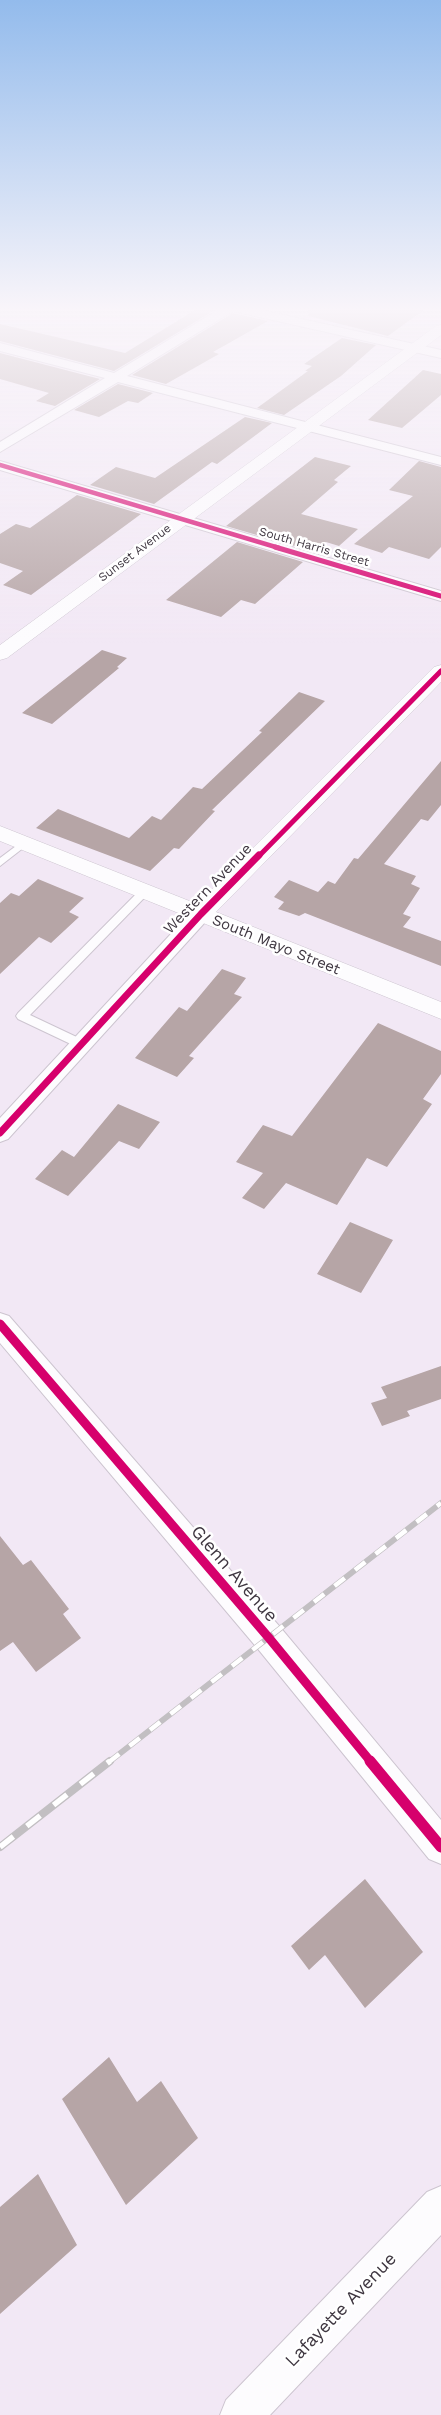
<!DOCTYPE html>
<html>
<head>
<meta charset="utf-8">
<style>
  body { margin:0 }
  canvas { display:block; background:#f2e8f5 }
</style>
</head>
<body>
<canvas width="441" height="2415"></canvas>
<script>
const c = document.querySelector('canvas').getContext('2d');
c.lineJoin = 'round';
function fillPath(path, color) { c.fillStyle = color; c.fill(path, 'evenodd'); }
const poly = rows => new Path2D(rows.map(r => 'M' + r).join(''));
function stroke(path, color, width, dash) { c.strokeStyle = color; c.lineWidth = width; c.lineCap = dash ? 'butt' : 'round'; c.setLineDash(dash || []); c.stroke(path); }
function label(font, color, halo, rows, align = 'center') {
  c.font = font + ' "Work Sans",sans-serif'; c.lineWidth = 5; c.setLineDash([]); c.textBaseline = 'middle'; c.strokeStyle = halo; c.fillStyle = color; for (const [text, x, y, turn = 0] of rows) {
    c.save(); c.translate(x, y); c.rotate((+turn || 0) * Math.PI / 180); c.textAlign = isNaN(turn) ? turn : align; if (halo) c.strokeText(text, 0, 0); c.fillText(text, 0, 0); c.restore();
  }
}
fillPath(poly([
  [200,307,220,307,114,371,0,341,0,324,125,353],
  [309,307,428,307,388,336,308,316],
  [233,313,268,321,213,352,219,354,166,384,132,375],
  [342,338,376,345,341,376,284,415,257,408,308,371,305,371,312,366,304,364],
  [0,353,100,379,55,406,36,401,49,393,0,379],
  [423,370,441,374,441,395,402,428,368,420],
  [118,384,153,393,138,403,128,401,99,417,74,410],
  [245,417,272,423,217,464,212,462,154,504,90,485,116,467,155,478],
  [315,457,351,466,334,480,338,482,301,514,358,529,339,546,326,542,315,552,226,526],
  [419,461,441,467,441,547,429,559,389,547,382,553,354,544,413,496,389,490],
  [77,495,141,514,31,595,3,585,23,571,0,563,0,534,16,524,30,528],
  [237,542,303,562,255,604,241,600,221,617,166,600],
  [102,650,127,658,117,667,119,668,52,724,22,713],
  [299,692,325,701,212,810,215,811,179,849,174,848,150,871,36,828,58,809,129,838,152,816,161,820,193,787,202,789,262,732,259,731],
  [441,761,441,805,428,821,421,819,384,864,416,876,411,884,420,888,403,914,411,917,403,927,441,941,441,966,305,913,299,916,278,909,284,902,274,897,289,880,318,892,328,881,335,884,354,858,358,859],
  [38,879,84,898,69,912,79,917,51,943,39,937,0,974,0,903,11,893,19,896],
  [222,969,246,978,234,994,242,997,189,1056,194,1058,177,1077,135,1058,179,1007,187,1011],
  [378,1023,441,1051,441,1074,423,1099,432,1104,387,1167,367,1158,337,1205,286,1183,264,1209,242,1198,263,1173,236,1162,263,1125,292,1136],
  [118,1104,160,1122,139,1149,119,1141,68,1196,35,1179,62,1150,74,1157],
  [350,1222,393,1240,361,1293,317,1274],
  [441,1366,441,1399,407,1411,410,1416,382,1426,371,1403,387,1398,381,1387],
  [0,1536,23,1565,31,1560,69,1609,63,1614,81,1638,36,1672,13,1642,0,1651],
  [365,1879,423,1952,365,2008,325,1955,309,1970,291,1946],
  [109,2057,137,2102,161,2081,198,2138,126,2205,62,2099],
  [38,2174,77,2245,0,2314,0,2207]
]), '#b6a5a6');
const lane = poly([
  [24,840,29,843,27,845,0,866,0,858,24,840],
  [144,889,149,892,148,894,30,1015,85,1041,87,1044,85,1047,77,1047,18,1019,16,1016,18,1013,140,890,144,889]
]);
const street = poly([
  [223,307,248,307,441,350,441,358,233,311,127,376,441,457,441,465,118,382,0,452,0,442,105,378,0,351,0,343,114,373,223,307],
  [0,461,441,591,441,601,0,470,0,461],
  [201,907,208,909,211,914,208,919,8,1139,0,1142,0,1118,194,909,201,907],
  [0,1313,9,1316,280,1627,441,1820,441,1864,429,1859,258,1649,0,1343,0,1313],
  [441,2186,441,2235,270,2415,220,2415,226,2400,427,2192,441,2186]
]);
const secondary = poly([
  [441,665,441,682,216,912,441,1002,441,1019,0,841,0,826,197,904,434,667,441,665]
]);
const primary = poly([
  [441,325,441,335,7,658,0,660,0,645,436,326,441,325]
]);
stroke(lane, '#cdc5d0', 2);
stroke(street, '#cdc5d0', 2);
stroke(secondary, '#cdc5d0', 1);
stroke(primary, '#cdc5d0', 1);
fillPath(lane, '#fdfcfe');
fillPath(street, '#fdfcfe');
fillPath(secondary, '#fdfcfe');
fillPath(primary, '#fdfcfe');
const railFar1 = poly([
  [109,1762,441,1503]
]);
const rail = poly([
  [0,1847,110,1761]
]);
stroke(railFar1, '#c2bfc2', 6);
stroke(rail, '#c2bfc2', 8);
stroke(railFar1, '#fff', 4.5, [13]);
stroke(rail, '#fff', 5.5, [17]);
stroke(poly([
  [0,465,279,548]
]), '#d6006c', 4.5);
stroke(poly([
  [275,547,441,596],
  [258,857,441,671]
]), '#d6006c', 5);
stroke(poly([
  [0,1133,201,914,259,855]
]), '#d6006c', 7);
stroke(poly([
  [0,1324,269,1638,371,1762]
]), '#d6006c', 9);
stroke(poly([
  [370,1761,441,1847]
]), '#d6006c', 11);
const sky = c.createLinearGradient(0, 0, 0, 645);
sky.addColorStop(0, '#93bbec');
sky.addColorStop(0.48, '#f9f5fa');
sky.addColorStop(1, '#f9f5fa00');
c.fillStyle = sky;
c.fillRect(0, 0, 441, 645);
label('12px', '#3f3741', '#fff', [
  ["South Harris Street",314,547,16],
  ["Sunset Avenue",135,553,-37]
]);
label('15px', '#3f3741', '#fff', [
  ["Western Avenue",208,889,-46],
  ["South Mayo Street",276,945,22]
]);
label('18px', '#3f3741', '#fff', [
  ["Glenn Avenue",234,1574,49],
  ["Lafayette Avenue",341,2310,-46]
]);
</script>
</body>
</html>
